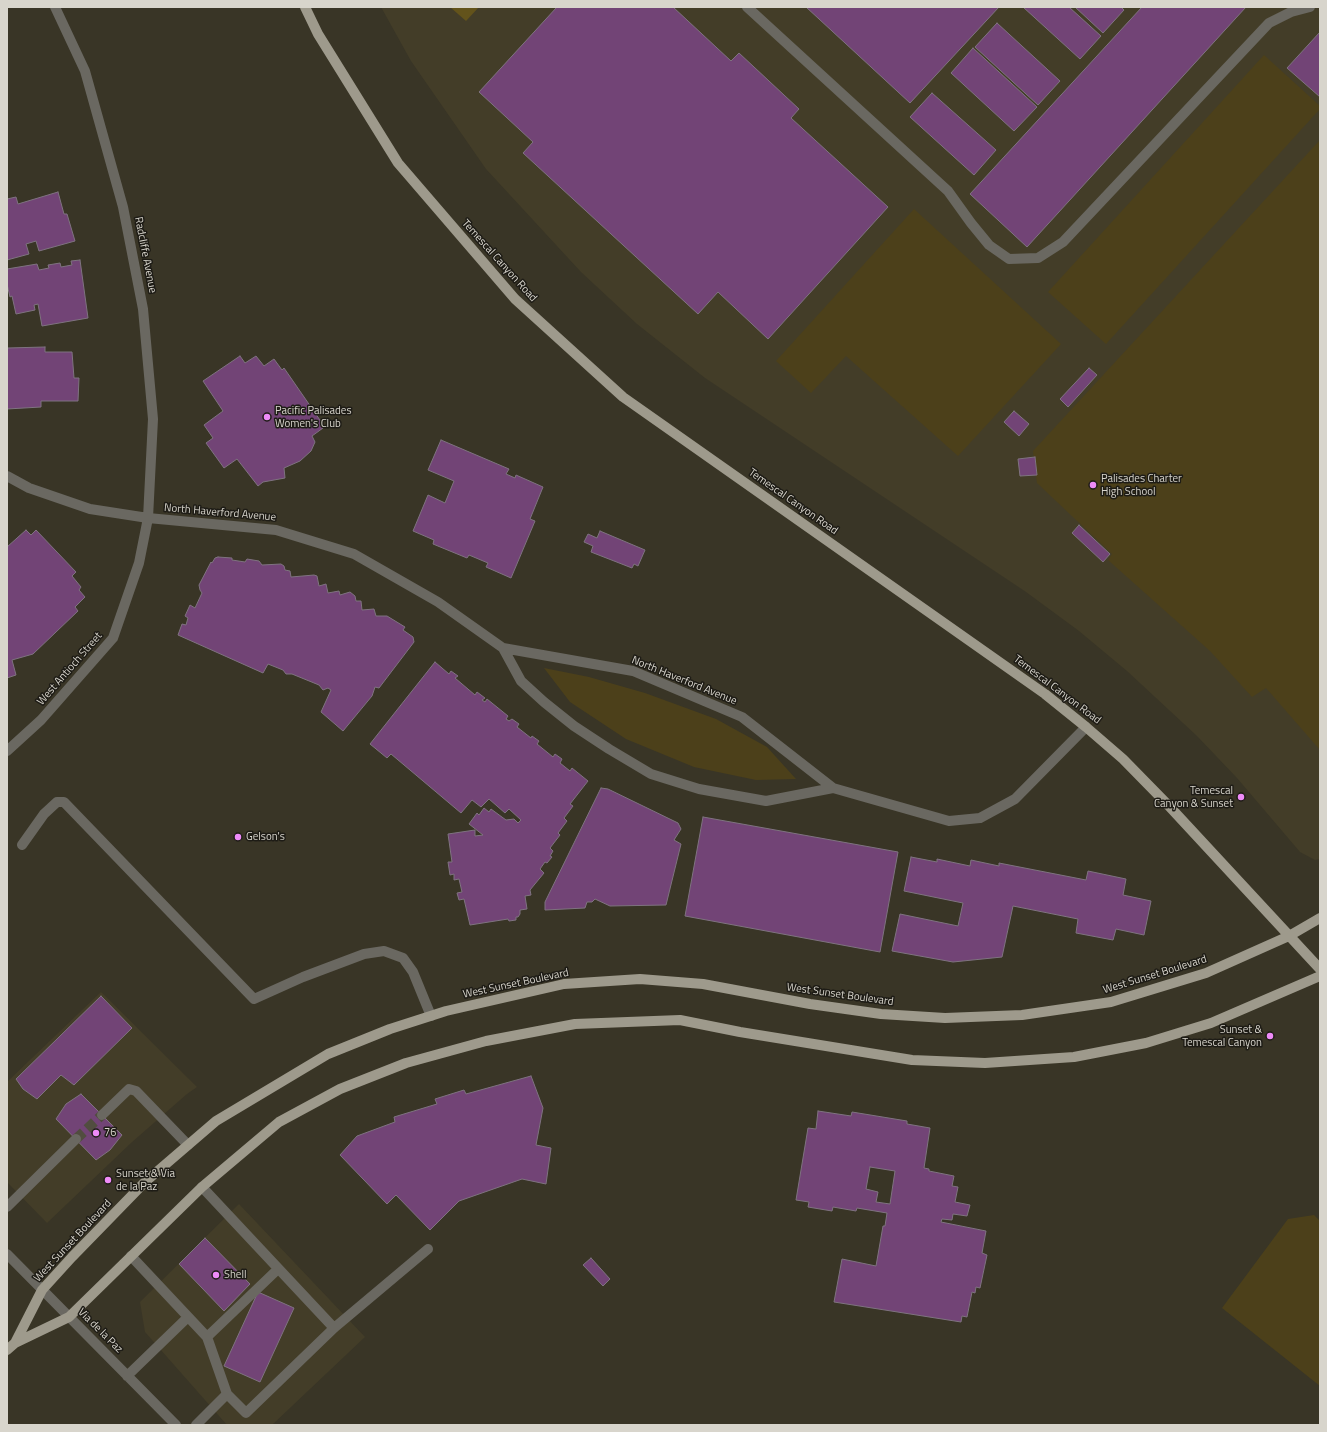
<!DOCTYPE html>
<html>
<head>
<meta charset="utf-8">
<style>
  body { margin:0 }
  #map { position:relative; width:1327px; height:1432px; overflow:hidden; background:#393526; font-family:"Titillium Web",sans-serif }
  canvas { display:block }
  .frame { position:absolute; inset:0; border:8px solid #d8d5cc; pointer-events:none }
</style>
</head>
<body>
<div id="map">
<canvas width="1327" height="1432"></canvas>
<div class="frame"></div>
</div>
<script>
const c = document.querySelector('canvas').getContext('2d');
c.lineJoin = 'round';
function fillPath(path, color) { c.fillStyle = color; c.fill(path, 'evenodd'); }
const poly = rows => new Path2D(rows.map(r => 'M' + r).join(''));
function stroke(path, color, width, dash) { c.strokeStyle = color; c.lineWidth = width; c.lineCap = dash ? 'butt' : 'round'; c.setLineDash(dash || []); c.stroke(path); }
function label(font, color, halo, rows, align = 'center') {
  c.font = font + ' "Titillium Web",sans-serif'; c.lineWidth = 3; c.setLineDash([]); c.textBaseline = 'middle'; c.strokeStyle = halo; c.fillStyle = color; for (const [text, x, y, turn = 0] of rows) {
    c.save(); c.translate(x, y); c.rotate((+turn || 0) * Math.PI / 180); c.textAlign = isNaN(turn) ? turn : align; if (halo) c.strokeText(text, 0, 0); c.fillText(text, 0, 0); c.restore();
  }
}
fillPath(poly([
  [381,7,1320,7,1320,859,1315,860,1300,852,1237,778,1197,736,1127,671,1079,631,1026,592,705,378,637,324,581,272,486,169,411,61],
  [101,992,197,1087,187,1094,131,1143,47,1223,7,1182,7,1082],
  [239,1204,365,1337,272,1425,227,1425,145,1332,140,1302]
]), '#433d28');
fillPath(poly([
  [1264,55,1320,106,1320,109,1106,344,1048,292],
  [1320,140,1320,750,1266,688,1252,697,1210,651,1108,560,1112,554,1037,483,1033,451],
  [914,209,1061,344,958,456,846,356,811,393,776,361],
  [544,668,589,677,645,693,716,719,767,747,796,779,756,780,694,767,626,739,570,702],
  [1314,1215,1320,1221,1320,1386,1222,1308,1288,1219]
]), '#4c401a');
fillPath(poly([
  [450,7,479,7,466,21]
]), '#63531b');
const building = poly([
  [557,7,664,7,665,8,666,7,673,7,731,61,739,53,799,109,791,118,888,207,768,339,718,292,698,314,523,153,533,142,479,92,557,7],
  [806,7,999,7,910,103,806,7],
  [1023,7,1069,7,1101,36,1080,59,1023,7],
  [1075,7,1121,7,1124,10,1103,33,1075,7],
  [1142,7,1246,7,1027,247,970,194,1142,7],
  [997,23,1060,81,1038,105,975,47,997,23],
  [1320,32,1320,97,1287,68,1320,32],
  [973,48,1037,107,1014,131,951,73,973,48],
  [932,93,996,150,974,175,910,117,932,93],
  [58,192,64,214,67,214,75,241,39,251,36,241,26,244,29,254,7,260,7,199,16,197,18,204,58,192],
  [80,260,88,318,42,326,38,304,34,305,35,310,16,314,12,296,10,297,7,284,7,269,37,264,39,270,49,268,48,265,60,263,61,267,72,265,71,261,80,260],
  [45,347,45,352,72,352,74,378,79,378,78,401,41,401,41,407,7,409,7,348,45,347],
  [240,356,245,363,256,356,264,366,274,359,282,370,284,368,322,423,320,425,323,428,312,436,315,442,311,451,300,461,284,468,285,478,263,482,258,486,237,459,224,468,206,443,213,438,204,425,223,411,203,381,240,356],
  [1089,368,1097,375,1068,407,1060,399,1089,368],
  [1014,411,1029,424,1019,436,1004,422,1014,411],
  [441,440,509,469,506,474,515,478,516,475,543,487,530,519,535,521,511,578,486,567,488,563,469,555,467,558,433,544,434,540,413,531,428,495,445,503,454,481,428,470,441,440],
  [1035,457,1037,475,1020,476,1018,459,1035,457],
  [1079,525,1110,554,1103,562,1072,533,1079,525],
  [26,530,31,535,36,530,76,572,72,576,81,587,79,590,85,597,75,607,78,611,33,654,12,660,16,675,7,678,7,547,26,530],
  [600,531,645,550,638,566,634,564,632,568,591,552,593,546,584,542,588,534,597,538,600,531],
  [218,557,232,558,232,560,245,562,247,559,259,561,262,565,281,564,284,566,285,570,290,571,291,577,314,575,317,576,319,586,326,584,328,593,339,591,340,595,350,592,355,596,356,601,361,601,362,610,374,609,376,616,387,616,405,627,403,630,413,637,414,642,379,688,375,687,372,696,343,731,321,712,331,690,328,688,323,690,319,685,292,674,286,674,283,670,268,664,263,673,178,635,182,624,186,625,188,618,185,616,190,605,195,608,202,593,200,590,199,585,211,562,212,563,215,558,218,557],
  [435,662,449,674,451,671,458,676,455,678,475,695,477,692,485,698,482,700,485,702,487,699,508,716,506,719,509,721,512,719,519,724,517,727,531,738,532,736,539,741,537,744,553,757,555,754,562,759,560,763,570,771,572,768,588,781,570,804,573,806,564,818,567,821,558,833,560,835,550,848,553,851,550,856,552,857,547,863,545,862,540,869,544,873,530,890,531,895,525,896,527,909,520,910,520,914,518,917,516,917,516,920,509,921,508,919,470,925,464,899,459,900,457,893,462,892,459,879,454,880,454,874,450,875,448,862,452,862,448,834,475,830,475,836,483,835,469,824,477,813,479,815,484,808,489,812,491,809,506,820,514,819,518,823,521,820,509,809,505,813,489,799,481,807,472,800,461,813,391,754,387,758,370,744,435,662],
  [601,788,608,789,678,823,681,829,674,840,681,844,666,905,610,906,595,899,592,902,587,902,585,908,545,910,545,902,601,788],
  [703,817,898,852,880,952,685,916,703,817],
  [911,857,937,862,937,859,970,866,971,860,999,866,999,863,1086,880,1088,871,1126,879,1123,895,1151,901,1144,935,1116,929,1113,940,1076,933,1078,919,1013,906,1002,957,953,962,892,951,900,914,958,926,963,903,904,891,911,857],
  [101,996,132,1028,74,1085,61,1075,37,1099,23,1089,16,1079,101,996],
  [531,1076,543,1108,536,1145,551,1148,546,1184,522,1179,459,1201,430,1230,396,1195,387,1204,340,1155,357,1136,395,1122,394,1117,437,1104,435,1099,464,1090,466,1094,531,1076],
  [81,1094,122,1135,110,1150,96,1160,56,1119,66,1104,81,1094],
  [818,1111,851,1116,852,1112,907,1121,907,1124,930,1128,924,1168,929,1169,929,1171,954,1176,952,1186,958,1187,955,1202,970,1205,967,1216,953,1214,952,1220,942,1219,941,1222,986,1231,982,1253,987,1255,980,1288,976,1287,975,1293,972,1292,967,1317,962,1316,961,1322,834,1302,842,1259,876,1266,883,1226,885,1226,887,1213,857,1208,856,1211,833,1207,832,1211,808,1207,809,1202,796,1200,808,1128,816,1129,818,1111],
  [870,1167,895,1171,890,1204,876,1202,878,1192,866,1189,870,1167],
  [205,1238,250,1284,224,1311,179,1264,205,1238],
  [591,1258,610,1279,603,1286,583,1265,591,1258],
  [258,1292,294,1308,260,1382,224,1366,258,1292]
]);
fillPath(building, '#724476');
stroke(building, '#7f7380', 1);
stroke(poly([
  [76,1139,102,1115]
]), '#514d3f', 10, [10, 5]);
stroke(poly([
  [747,7,948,191,971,223,989,245,1009,259,1038,258,1063,242,1269,23,1291,12,1310,7],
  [7,476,29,488,90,509,148,518,276,530,354,554,438,602,503,648,633,671,742,717,833,788,949,821,980,818,1015,799,1086,727],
  [503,648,521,681,544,702,574,726,609,749,651,774,699,789,766,801,833,788],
  [7,751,41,720,113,638,139,563,148,518,153,419,143,309,123,207,85,71,55,7],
  [22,845,44,814,57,802,64,802,254,999,303,977,364,954,384,951,403,958,413,972,431,1016],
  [102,1115,129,1089,136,1091,188,1145],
  [202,1187,334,1328],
  [7,1207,76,1139],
  [7,1254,176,1425],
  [131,1256,207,1337,278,1269],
  [207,1337,227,1394,246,1413,334,1328,428,1249],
  [127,1376,188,1317],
  [196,1425,227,1394]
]), '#6a6861', 10);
stroke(poly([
  [305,7,318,34,398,163,515,299,623,397,1045,694,1086,727,1123,759,1169,806,1320,969],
  [15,1343,42,1290,72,1257,145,1182,216,1121,328,1054,390,1029,446,1011,564,984,640,979,703,984,810,1004,881,1014,945,1018,1022,1015,1111,1002,1206,973,1289,936,1320,918],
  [7,1350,15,1343,69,1317,202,1187,279,1122,340,1089,406,1063,486,1041,575,1024,680,1020,740,1032,912,1060,985,1063,1074,1057,1146,1043,1211,1023,1320,976]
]), '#9e9a8c', 10);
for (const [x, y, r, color] of [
  [267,417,4,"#ee8bf8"],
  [1093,485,4,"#ee8bf8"],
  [1241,797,4,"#ee8bf8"],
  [238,837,4,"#ee8bf8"],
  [1270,1036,4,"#ee8bf8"],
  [96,1133,4,"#ee8bf8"],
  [108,1180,4,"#ee8bf8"],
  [216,1275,4,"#ee8bf8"]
]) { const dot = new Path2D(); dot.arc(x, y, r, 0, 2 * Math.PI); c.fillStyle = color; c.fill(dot); stroke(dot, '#1e1c16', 1.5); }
label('11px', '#d8d5cc', '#1e1c16', [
  ["Radcliffe Avenue",145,255,79],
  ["Temescal Canyon Road",499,261,48],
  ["Temescal Canyon Road",793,502,35],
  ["North Haverford Avenue",220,513,5],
  ["West Antioch Street",70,669,-49],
  ["North Haverford Avenue",684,681,22],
  ["Temescal Canyon Road",1057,690,37],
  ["West Sunset Boulevard",1155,975,-17],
  ["West Sunset Boulevard",516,984,-12],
  ["West Sunset Boulevard",840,995,8],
  ["West Sunset Boulevard",73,1241,-47],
  ["Via de la Paz",100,1331,45]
]);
label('11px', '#d8d5cc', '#1e1c16', [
  ["Pacific Palisades",275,411],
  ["Women's Club",275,424],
  ["Palisades Charter",1101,479],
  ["High School",1101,492],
  ["Temescal",1233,791,"right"],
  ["Canyon & Sunset",1233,804,"right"],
  ["Gelson's",246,837],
  ["Sunset &",1262,1030,"right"],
  ["Temescal Canyon",1262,1043,"right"],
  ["76",104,1133],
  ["Sunset & Via",116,1174],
  ["de la Paz",116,1187],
  ["Shell",224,1275]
], 'left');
</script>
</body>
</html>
